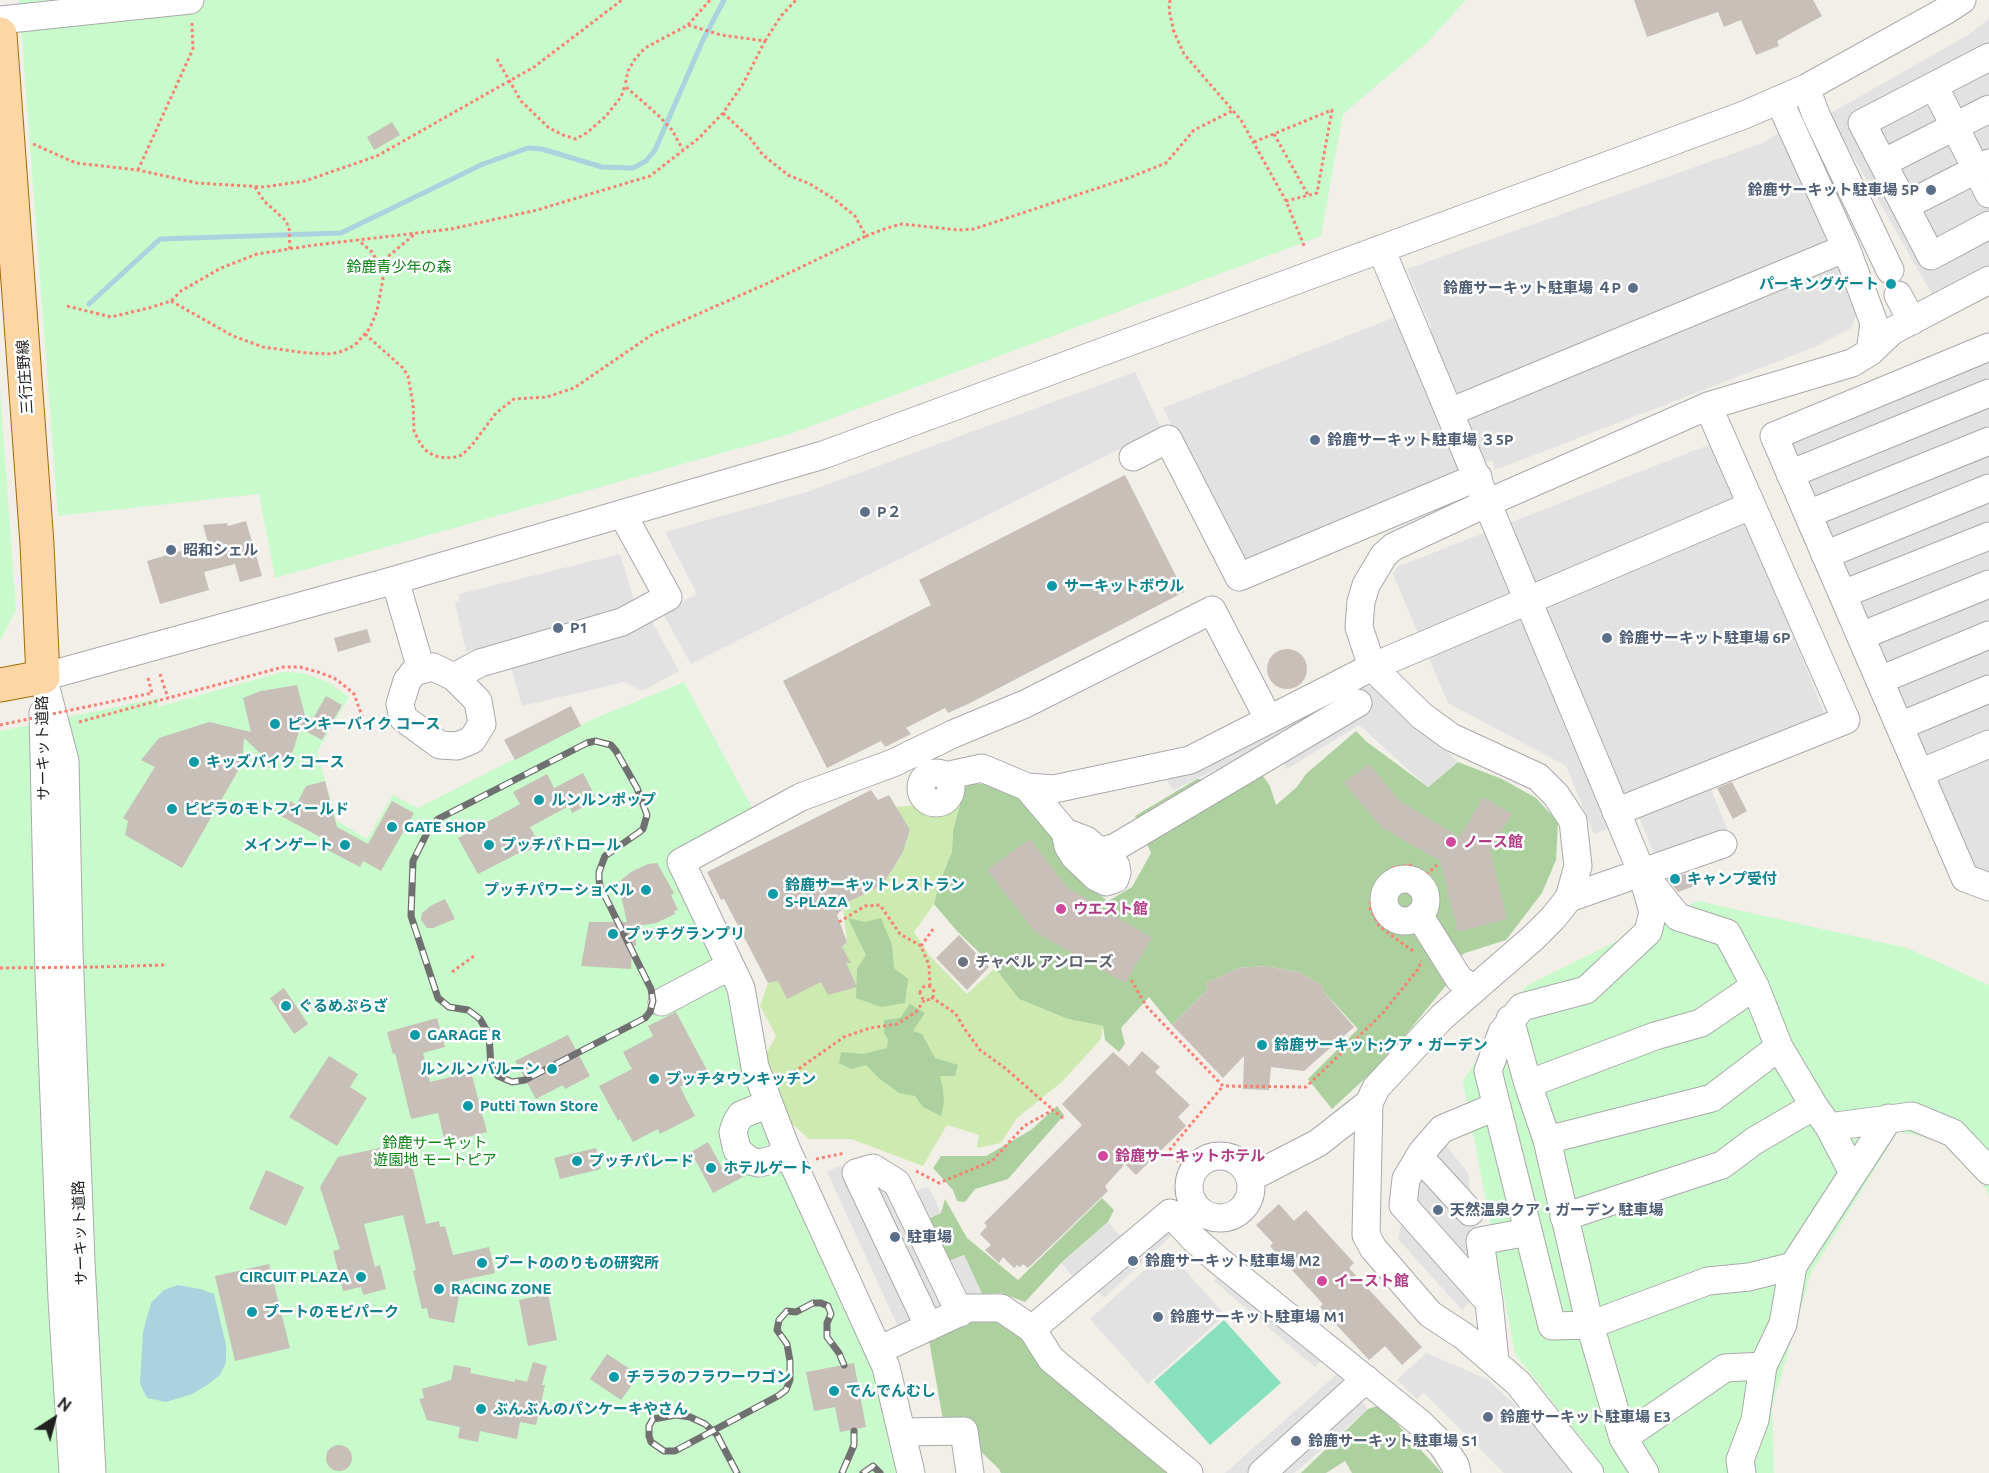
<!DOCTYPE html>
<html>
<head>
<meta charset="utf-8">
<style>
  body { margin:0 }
  #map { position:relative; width:1989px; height:1473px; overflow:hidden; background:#f2efe9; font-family:Ubuntu,sans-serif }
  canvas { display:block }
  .north { position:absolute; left:24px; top:1389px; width:60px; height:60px; -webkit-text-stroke:4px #fff; paint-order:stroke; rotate:36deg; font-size:16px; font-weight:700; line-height:24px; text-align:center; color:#222 }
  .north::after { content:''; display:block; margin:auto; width:21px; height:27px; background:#222; clip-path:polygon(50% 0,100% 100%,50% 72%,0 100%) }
</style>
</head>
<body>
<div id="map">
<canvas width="1989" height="1473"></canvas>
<div class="north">N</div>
</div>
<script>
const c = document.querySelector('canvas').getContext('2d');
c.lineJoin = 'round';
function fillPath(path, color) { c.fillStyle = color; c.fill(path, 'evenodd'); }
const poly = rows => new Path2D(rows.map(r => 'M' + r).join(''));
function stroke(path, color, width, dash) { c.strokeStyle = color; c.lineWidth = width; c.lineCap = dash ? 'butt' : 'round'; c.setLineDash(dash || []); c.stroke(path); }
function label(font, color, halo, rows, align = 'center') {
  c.font = font + ' Ubuntu,"Noto Sans JP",sans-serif'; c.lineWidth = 5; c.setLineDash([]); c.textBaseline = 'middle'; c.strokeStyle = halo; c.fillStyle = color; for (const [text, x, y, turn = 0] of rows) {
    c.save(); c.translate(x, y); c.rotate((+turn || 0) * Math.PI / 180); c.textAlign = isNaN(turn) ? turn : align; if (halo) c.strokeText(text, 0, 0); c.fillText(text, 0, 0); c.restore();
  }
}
fillPath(poly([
  [961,802,953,830,952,852,940,881,934,904,914,932,930,956,967,994,995,968,1019,999,1068,1019,1103,1026,1101,1039,1063,1081,1017,1118,1001,1143,977,1148,979,1135,947,1125,923,1166,851,1139,809,1139,789,1121,766,1054,776,1036,760,1006,768,983,778,981,787,998,821,982,846,963,850,963,842,947,847,942,843,908,848,902,875,889,885,881,903,852,910,831,886,808,919,805,928,817,947,814]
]), '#cdebb0');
fillPath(poly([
  [1356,731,1367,742,1428,787,1458,762,1502,779,1536,798,1558,822,1556,860,1542,893,1506,940,1465,953,1442,969,1447,984,1387,1058,1332,1109,1308,1079,1358,1029,1323,991,1322,985,1299,972,1265,966,1238,968,1205,984,1208,989,1172,1025,1149,997,1121,1028,1125,1044,1119,1052,1105,1040,1103,1026,1068,1019,1019,999,995,968,956,930,934,904,940,881,952,852,953,830,966,784,999,784,1023,798,1087,886,1108,901,1132,887,1151,853,1135,816,1197,779,1232,780,1258,769,1270,786,1276,805,1297,787,1306,774],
  [848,918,865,922,881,918,892,945,894,968,908,979,905,1003,881,1007,856,998,857,969,866,955],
  [910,1004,925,1013,913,1031,922,1034,935,1058,958,1065,955,1076,940,1076,943,1088,944,1102,941,1116,923,1107,915,1096,899,1093,880,1079,866,1065,851,1069,839,1063,841,1052,864,1054,887,1048,888,1039,884,1033,884,1020,900,1018],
  [1057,1106,1064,1115,1008,1179,975,1189,965,1202,957,1201,953,1190,933,1168,941,1156,986,1156,1031,1130],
  [1102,1198,1114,1210,1108,1222,1061,1263,1025,1302,1001,1293,982,1294,964,1255,945,1263,925,1220,941,1213,945,1199,967,1238,1018,1280],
  [973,1316,1007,1323,1195,1473,1001,1473,999,1469,975,1446,945,1431,928,1335],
  [1380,1405,1442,1473,1352,1473,1345,1461,1326,1473,1301,1473,1368,1409]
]), '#add19e');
fillPath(poly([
  [19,0,1466,0,1426,44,1343,114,1321,236,790,434,275,578,259,494,58,516],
  [0,389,16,610,0,641],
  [283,672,303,673,328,682,349,697,317,752,337,821,367,839,393,795,418,808,591,720,684,682,756,815,671,853,732,986,870,1350,901,1473,0,1473,0,731,159,698,158,707],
  [1698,901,1907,948,1989,985,1989,1197,1981,1178,1945,1142,1898,1131,1811,1273,1772,1407,1774,1473,1605,1473,1588,1447,1515,1354,1463,1081,1526,986]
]), '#c8facc');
fillPath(poly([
  [1224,1320,1281,1383,1210,1445,1154,1382]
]), '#88e0be');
fillPath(poly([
  [1989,19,1989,265,1933,296,1829,114,1968,35],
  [1781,131,1859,308,1851,328,1815,347,1495,470,1492,460,1480,464,1428,340,1431,327,1407,269,1763,143],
  [1393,318,1403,325,1464,472,1242,566,1163,408],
  [1989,356,1989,879,1972,873,1781,439],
  [1135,372,1161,428,691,664,662,612,697,594,665,532,807,492],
  [1716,442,1826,718,1702,767,1730,836,1658,864,1639,817,1594,834,1566,766,1448,703,1393,574,1397,567],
  [620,554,634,600,648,614,679,671,642,691,624,682,522,706,504,643,466,651,455,602,459,601,459,594],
  [1376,686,1458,762,1428,787,1359,725,1287,769,1272,743,1173,790,1164,776,1352,688],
  [1441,1139,1468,1173,1483,1289,1462,1310,1398,1239,1410,1181],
  [841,1165,854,1192,893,1175,903,1197,928,1186,941,1213,925,1220,945,1263,964,1255,982,1294,900,1331,827,1172],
  [1108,1222,1121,1237,1074,1278,1061,1263],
  [1162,1225,1172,1235,1104,1298,1094,1287],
  [1167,1250,1225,1315,1148,1384,1090,1319],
  [1224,1270,1324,1356,1315,1367,1214,1281],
  [1426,1353,1487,1379,1548,1435,1570,1473,1504,1473,1424,1393,1417,1399,1397,1380],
  [1337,1374,1368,1409,1294,1473,1225,1473]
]), '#e2e2e2');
fillPath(poly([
  [178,1285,200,1289,214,1294,226,1345,226,1363,220,1375,207,1385,192,1394,166,1402,147,1398,140,1384,143,1332,151,1303,164,1290]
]), '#aad3df');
stroke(poly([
  [89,304,160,239,341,233,483,164,528,148,542,149,602,167,633,168,646,161,655,150,703,40,724,0]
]), '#aad3df', 5);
fillPath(poly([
  [1634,0,1813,0,1822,16,1777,41,1779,46,1756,55,1741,20,1724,27,1718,12,1647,37],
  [392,122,400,135,374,150,367,137],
  [1125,475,1184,592,968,704,948,713,945,708,906,728,911,734,885,747,881,741,827,768,783,681,931,605,919,580],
  [246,521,262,576,240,582,235,564,204,572,209,590,160,604,147,561,208,543,203,525,227,523,228,526],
  [367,629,371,642,338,652,334,638],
  '1267 669a20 20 0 1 1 40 0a20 20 0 1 1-40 0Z',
  [297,685,308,727,326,696,342,705,322,740,300,728,293,751,286,757,279,760,264,757,244,738,242,764,182,868,125,835,128,821,123,818,155,767,141,760,159,738,209,722,251,732,243,698,261,691],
  [571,706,581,726,515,760,504,740],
  [1369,764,1400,801,1460,837,1483,797,1512,814,1490,850,1507,919,1458,932,1440,861,1381,827,1344,783],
  [583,773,597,800,572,813,569,806,530,827,540,845,522,854,521,852,478,874,458,838,520,804,513,792,547,774,554,788],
  [325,781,337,827,368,844,392,801,414,813,381,871,363,861,360,867,318,845,322,838,281,816,290,801,296,805,306,786],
  [1732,782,1747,811,1733,819,1717,788],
  [871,790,878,800,889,795,910,830,903,852,885,881,875,889,848,902,837,915,847,942,842,947,851,963,846,963,857,987,828,995,821,982,787,999,778,981,768,983,724,899,721,900,707,872],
  [1030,839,1067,887,1152,938,1125,983,1035,932,987,870],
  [657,863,674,893,671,895,678,910,674,911,675,914,656,923,636,926,636,946,632,945,631,969,581,966,589,922,627,922,621,896,621,880,631,872,648,864],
  [1691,872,1697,885,1678,892,1668,880],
  [445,899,455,919,433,928,427,928,421,920,422,913,432,905],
  [959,935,989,967,967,990,936,958],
  [1265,966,1299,972,1322,985,1323,991,1354,1027,1304,1071,1271,1067,1269,1090,1243,1089,1244,1056,1223,1078,1172,1025,1208,989,1205,984,1238,968],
  [284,988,308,1024,294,1034,270,998],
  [676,1012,708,1072,680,1087,695,1116,660,1134,658,1129,633,1142,620,1119,618,1121,599,1086,632,1069,623,1052,653,1036,648,1026],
  [437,1018,445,1047,423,1053,430,1082,471,1072,487,1132,445,1143,438,1113,411,1119,395,1053,393,1054,387,1032],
  [568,1035,590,1076,565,1089,563,1085,536,1099,515,1061],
  [1142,1051,1160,1067,1155,1072,1190,1105,1178,1117,1186,1126,1136,1175,1125,1164,1105,1186,1108,1191,1028,1268,1023,1264,1020,1267,1017,1265,1014,1268,1003,1257,999,1263,985,1250,991,1245,980,1234,987,1226,984,1223,1082,1125,1062,1104,1113,1052,1129,1066],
  [329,1056,358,1074,350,1087,367,1098,337,1146,289,1117],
  [406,1139,426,1224,439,1221,440,1227,445,1226,453,1255,489,1247,495,1273,458,1281,460,1291,454,1323,429,1318,427,1308,422,1309,413,1271,416,1270,403,1215,364,1224,375,1267,380,1265,386,1289,363,1295,361,1287,343,1291,333,1251,340,1249,320,1187,338,1157,384,1147,386,1144],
  [708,1142,725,1173,741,1173,745,1176,713,1193,691,1152],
  [596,1148,601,1169,560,1179,554,1158],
  [266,1170,304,1187,286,1226,249,1209],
  [1279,1204,1294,1221,1306,1210,1354,1263,1349,1268,1422,1347,1402,1365,1385,1346,1369,1360,1320,1307,1323,1304,1270,1246,1273,1243,1256,1225],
  [269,1264,290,1348,235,1361,215,1276],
  [548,1294,557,1340,528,1346,519,1300],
  [607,1354,639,1375,621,1400,590,1379],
  [533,1362,547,1366,542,1385,545,1385,536,1425,520,1422,517,1439,480,1431,478,1442,458,1438,460,1427,427,1420,419,1399,424,1398,422,1389,451,1380,454,1365,471,1368,470,1373,515,1382,515,1379,527,1382],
  [854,1363,866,1427,840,1432,835,1407,814,1411,806,1372],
  '326 1458a13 13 0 1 1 26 0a13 13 0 1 1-26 0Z'
]), '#c7bfb8');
const minor = poly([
  [0,20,190,0],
  [1989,57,1862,123,1931,256,1989,225],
  [1934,86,1989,194],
  [1806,88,1816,115,1890,270],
  [1779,100,1846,248,1874,323,1870,352],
  [1883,163,1989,109],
  [1905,206,1989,163],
  [1381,249,1642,873,1653,912,1648,932,1586,990,1522,1007,1502,1032,1488,1071,1552,1326,1590,1325,1708,1281,1749,1277,1793,1266],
  [1898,295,1912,321],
  [1989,347,1774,436,1965,878,1989,887],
  [1450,412,1846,248],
  [1133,457,1168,439,1239,577,1478,477],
  [1790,474,1989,393],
  [1808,514,1989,441],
  [1825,555,1989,488],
  [395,580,421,669],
  [1843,594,1989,536],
  [1861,636,1989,584],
  [433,667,454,677,478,701,482,724,472,740,457,746,440,745,403,718,400,704,407,681,414,672,433,667],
  [43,677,395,580,823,455,1744,115,1806,88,1945,11,1962,0],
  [43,677,65,761,69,950,81,1261,92,1473],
  [454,677,480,663,622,622,668,597,623,515],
  [1880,680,1989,635],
  [43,713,49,973,62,1299,73,1473],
  [1900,726,1989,689],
  [1920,773,1989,744],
  '921 788a15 15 0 1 1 30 0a15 15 0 1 1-30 0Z',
  [945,776,982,768,1027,787,1054,789,1190,760,1372,667,1750,506],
  [1027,787,1065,832,1068,846,1074,856,1096,877,1106,882,1115,879,1117,873,1116,866,1086,840,1065,832],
  [1616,812,1846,720,1708,406],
  [1099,851,1114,848,1358,703],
  '1384 900a21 21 0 1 1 42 0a21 21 0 1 1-42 0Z',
  [1649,881,1678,917,1727,933,1755,986,1779,1047,1814,1106,1829,1127,1853,1173],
  [1569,898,1723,844],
  [1419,915,1459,979,1473,988],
  [662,1002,730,966],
  [1510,1019,1528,1084,1547,1140,1590,1325,1623,1438,1645,1473],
  [1528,1084,1655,1036,1701,1023,1755,986],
  [1369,1103,1366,1235,1373,1248,1430,1314,1465,1337,1518,1383,1590,1473],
  [771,1109,758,1108,741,1115,736,1123,733,1132,737,1150,750,1161,759,1163,776,1159,786,1148],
  [1829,1127,1912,1116,1953,1133,1989,1171],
  [1547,1140,1712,1098,1779,1047],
  '1189 1187a31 31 0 1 1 62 0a31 31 0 1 1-62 0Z',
  [1414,1166,1426,1164,1470,1212],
  [1250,1178,1318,1143,1369,1103,1376,1088,1442,1017,1533,938,1553,918,1569,898,1578,866,1573,821,1556,795,1538,777,1451,737,1422,716,1372,667,1359,627,1361,602,1366,585,1384,555,1393,547,1487,503,1708,406,1852,363,1870,352,1892,331,1989,280],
  [1564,1217,1722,1165,1754,1141,1814,1106],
  [1489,1302,1403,1205,1406,1179,1422,1152,1442,1129,1497,1106],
  [929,1327,856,1173,873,1168,897,1183,960,1313],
  [1032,1329,1051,1359,1189,1473],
  [879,1350,969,1308,1001,1308,1032,1329,1170,1213,1193,1238,1218,1260,1421,1424,1442,1445,1455,1465,1457,1473],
  [1495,1361,1489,1302,1480,1241,1528,1232],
  [902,1432,964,1431,970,1473],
  [1623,1438,1725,1368,1763,1366],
  [911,1473,886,1367,786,1148,755,1067,741,988,681,862,801,797,893,763,953,734,1025,704,1212,610,1269,720],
  [1262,1473,1366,1379],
  [1742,1473,1740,1460,1755,1420,1763,1366,1783,1324,1793,1266,1889,1118]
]);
const major = poly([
  [0,34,37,544,43,677,0,685]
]);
stroke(minor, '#a9a9a9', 29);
stroke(major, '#a06b00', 35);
stroke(poly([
  [1170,0,1169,10,1174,32,1184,54,1241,120,1286,201,1305,248],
  [688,25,710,0],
  [765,41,781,16,796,0],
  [497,59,521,101,549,128,563,135,576,139,588,132,606,116,621,97,625,86,660,117,672,130,683,150],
  [723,113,750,138,763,155,788,175,810,184,834,199,855,216,866,236,887,228,902,224,958,230,974,229,1131,177,1166,163,1194,130,1232,111],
  [1274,134,1308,195],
  [1254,142,1332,110,1317,193,1286,201],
  [33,144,76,163,138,170,197,183,264,187,305,181,377,156,534,67,622,0],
  [138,170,193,49,192,23],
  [255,187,264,201,285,220,289,227,290,249],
  [379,264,415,234],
  [171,301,233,336,263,347,307,353,331,354,343,351,355,345,370,328,377,311,383,279,380,266,372,252,358,240],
  [67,306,111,317,149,308,171,301,181,291,221,268,257,254,315,245,451,229,537,210,650,176,699,138,723,113,743,84,765,41,721,35,688,25,645,48,635,59,628,71,625,86],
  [365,334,403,368,408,376,413,404,414,431,420,443,425,450,433,455,439,457,452,458,462,455,472,445,496,413,514,399,547,397,574,388,653,334,766,284,866,236],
  [160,674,168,698],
  [148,678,152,693],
  [79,722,283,667,300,667,318,672,334,678,346,687,354,694,366,727],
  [839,922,865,906,880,905,900,934,921,946,929,965,930,987],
  [921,946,933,929],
  [1413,951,1380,927,1370,908,1372,898,1381,879,1393,868,1410,865,1422,878,1437,865],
  [95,967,165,965],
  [452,972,474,956],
  [1131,980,1147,1007,1223,1086,1306,1087,1382,1014,1419,968,1421,960],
  '920 993a7 7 0 1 1 14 0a7 7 0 1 1-14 0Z',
  [931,997,955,1013,966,1031,980,1050,1005,1068,1053,1110],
  [784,1079,844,1037,870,1028,897,1024,916,1012,925,999],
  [816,1159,845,1153],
  [916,1171,939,1183,992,1161,1024,1126,1053,1110,1063,1118],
  [1193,1172,1167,1153,1223,1086]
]), '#fa8072', 3, [3, 3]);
stroke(minor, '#fff', 27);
stroke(major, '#fcd6a4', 33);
const rail = poly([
  [595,741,611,745,616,751,637,788,647,815,643,829,638,833,605,856,599,872,599,879,600,886,651,989,653,1001,650,1012,645,1018,525,1080,512,1082,498,1076,491,1067,489,1035,480,1019,468,1010,449,1007,438,998,411,916,413,861,428,831,438,819,587,743,595,741],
  [737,1473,717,1435,705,1424,690,1417,676,1415,653,1419,649,1426,649,1436,651,1442,664,1451,675,1451,778,1396,786,1390,790,1380,790,1361,787,1344,777,1330,779,1320,787,1311,796,1312,813,1303,821,1303,828,1306,831,1314,827,1323,827,1337,839,1353,844,1365],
  [842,1473,854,1445,854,1431],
  [863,1473,873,1466,880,1473]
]);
stroke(rail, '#707070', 7);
stroke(rail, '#fff', 4.5, [14]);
stroke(poly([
  [0,725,152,693],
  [0,968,95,967]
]), '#fa8072', 3, [3, 3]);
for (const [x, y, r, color] of [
  [1931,190,6,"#5c6f8a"],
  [1891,284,6,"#0f9aa8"],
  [1633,288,6,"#5c6f8a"],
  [1315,440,6,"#5c6f8a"],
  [865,512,6,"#5c6f8a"],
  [171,550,6,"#5c6f8a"],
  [1052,586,6,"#0f9aa8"],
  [558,628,6,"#5c6f8a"],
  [1607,638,6,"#5c6f8a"],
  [275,724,6,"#0f9aa8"],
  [194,762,6,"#0f9aa8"],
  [539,800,6,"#0f9aa8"],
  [172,809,6,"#0f9aa8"],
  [392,827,6,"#0f9aa8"],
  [1451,842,6,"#d1479c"],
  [345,845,6,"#0f9aa8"],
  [489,845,6,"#0f9aa8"],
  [1675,879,6,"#0f9aa8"],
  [646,890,6,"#0f9aa8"],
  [773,894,6,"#0f9aa8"],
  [1061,909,6,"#d1479c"],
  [613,934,6,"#0f9aa8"],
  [963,962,6,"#6b7280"],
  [286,1006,6,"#0f9aa8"],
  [415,1035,6,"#0f9aa8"],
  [1262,1045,6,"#0f9aa8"],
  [552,1069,6,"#0f9aa8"],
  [654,1079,6,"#0f9aa8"],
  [468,1106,6,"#0f9aa8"],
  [1103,1156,6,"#d1479c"],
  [577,1161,6,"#0f9aa8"],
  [711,1168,6,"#0f9aa8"],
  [1438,1210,6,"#5c6f8a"],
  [895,1237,6,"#5c6f8a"],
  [1133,1261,6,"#5c6f8a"],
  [482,1263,6,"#0f9aa8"],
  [361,1277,6,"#0f9aa8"],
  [1322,1281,6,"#d1479c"],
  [439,1289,6,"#0f9aa8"],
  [252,1312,6,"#0f9aa8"],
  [1158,1317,6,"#5c6f8a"],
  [614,1377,6,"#0f9aa8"],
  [834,1391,6,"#0f9aa8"],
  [481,1409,6,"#0f9aa8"],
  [1488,1417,6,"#5c6f8a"],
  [1296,1441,6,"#5c6f8a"]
]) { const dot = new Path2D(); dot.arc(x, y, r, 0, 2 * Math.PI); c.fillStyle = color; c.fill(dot); stroke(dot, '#fff', 2); }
label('bold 15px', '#4e5e75', '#fff', [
  ["鈴鹿サーキット駐車場 5P",1919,190,"right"],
  ["鈴鹿サーキット駐車場 ４P",1621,288,"right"],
  ["鈴鹿サーキット駐車場 ３5P",1327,440],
  ["P２",877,512],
  ["昭和シェル",183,550],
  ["P1",570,628],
  ["鈴鹿サーキット駐車場 6P",1619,638],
  ["天然温泉クア・ガーデン 駐車場",1450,1210],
  ["駐車場",907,1237],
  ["鈴鹿サーキット駐車場 M2",1145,1261],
  ["鈴鹿サーキット駐車場 M1",1170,1317],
  ["鈴鹿サーキット駐車場 E3",1500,1417],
  ["鈴鹿サーキット駐車場 S1",1308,1441]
], 'left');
label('15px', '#0c8416', '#fff', [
  ["鈴鹿青少年の森",399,267],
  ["鈴鹿サーキット",435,1143],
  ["遊園地 モートピア",435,1160]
]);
label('bold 15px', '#0d838f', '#fff', [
  ["パーキングゲート",1879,284,"right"],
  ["サーキットボウル",1064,586],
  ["ピンキーバイク コース",287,724],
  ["キッズバイク コース",206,762],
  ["ルンルンポップ",551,800],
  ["ピピラのモトフィールド",184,809],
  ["GATE SHOP",404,827],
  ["メインゲート",333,845,"right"],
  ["プッチパトロール",501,845],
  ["キャンプ受付",1687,879],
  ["鈴鹿サーキットレストラン",785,885],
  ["S-PLAZA",785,902],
  ["プッチパワーショベル",634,890,"right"],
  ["プッチグランプリ",625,934],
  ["ぐるめぷらざ",298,1006],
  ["GARAGE R",427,1035],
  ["鈴鹿サーキット;クア・ガーデン",1274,1045],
  ["ルンルンバルーン",540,1069,"right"],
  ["プッチタウンキッチン",666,1079],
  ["Putti Town Store",480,1106],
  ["プッチパレード",589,1161],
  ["ホテルゲート",723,1168],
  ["プートののりもの研究所",494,1263],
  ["CIRCUIT PLAZA",349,1277,"right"],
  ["RACING ZONE",451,1289],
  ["プートのモビパーク",264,1312],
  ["チララのフラワーワゴン",626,1377],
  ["でんでんむし",846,1391],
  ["ぶんぶんのパンケーキやさん",493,1409]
], 'left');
label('15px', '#222', '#fff', [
  ["三行庄野線",25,377,-94],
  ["サーキット道路",43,748,-91],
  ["サーキット道路",80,1233,-92]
]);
label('bold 15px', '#b23c85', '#fff', [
  ["ノース館",1463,842],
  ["ウエスト館",1073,909],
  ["鈴鹿サーキットホテル",1115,1156],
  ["イースト館",1334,1281]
], 'left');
label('bold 15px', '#5b616d', '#fff', [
  ["チャペル アンローズ",975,962]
], 'left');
</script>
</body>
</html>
